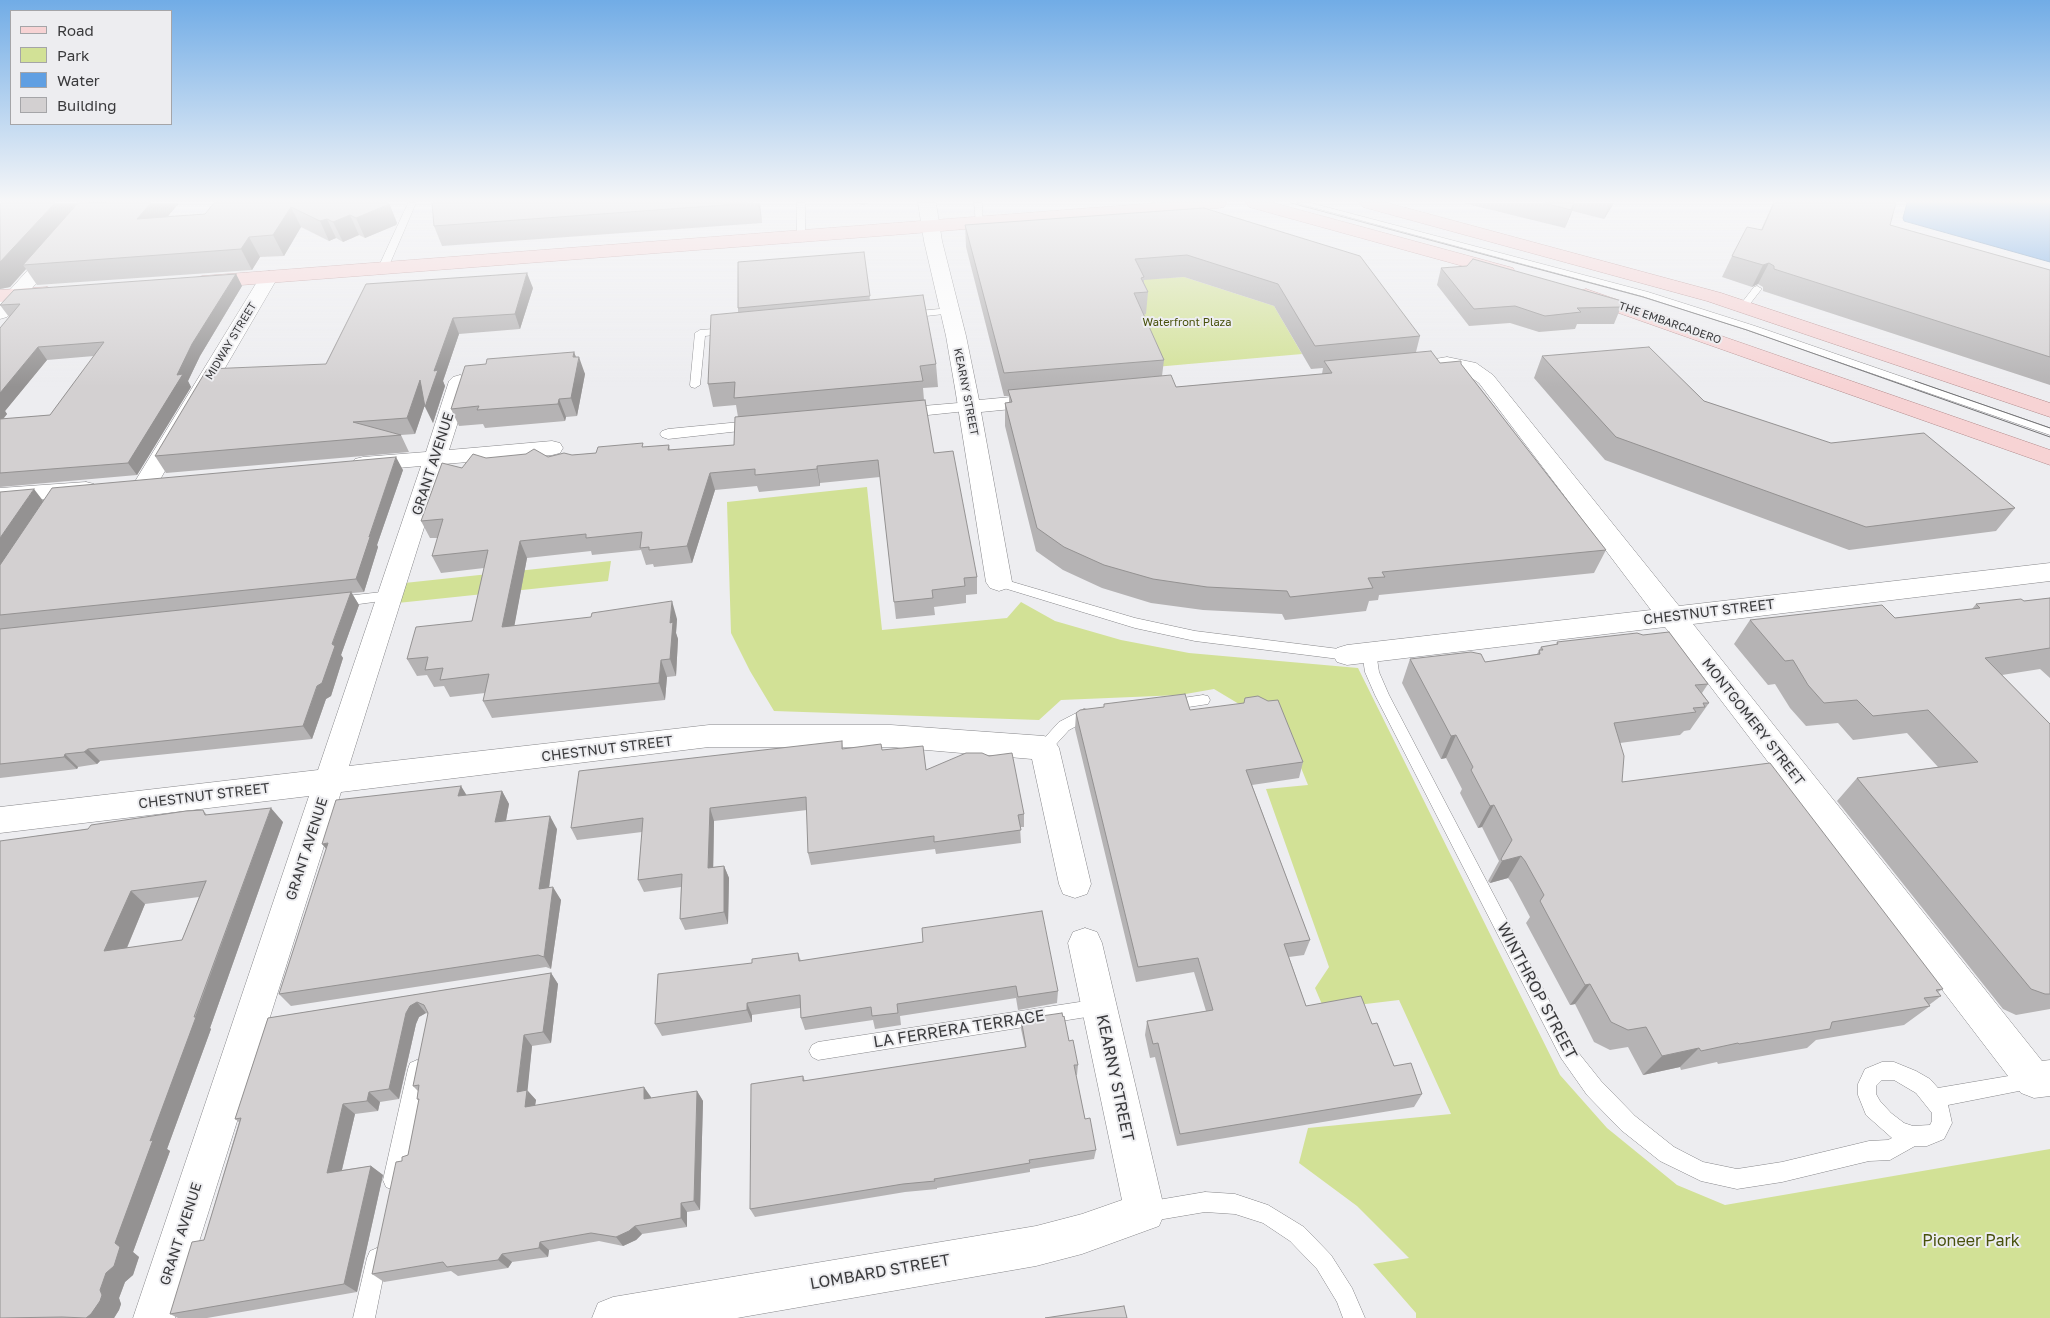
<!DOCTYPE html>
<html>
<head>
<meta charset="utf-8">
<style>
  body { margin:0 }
  #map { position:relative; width:2050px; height:1318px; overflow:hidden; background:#ededf0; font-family:"Golos Text",sans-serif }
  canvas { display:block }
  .legend { position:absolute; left:10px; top:10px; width:162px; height:115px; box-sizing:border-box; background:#ededf0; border:1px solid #a5a5a8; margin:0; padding:6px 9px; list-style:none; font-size:15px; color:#3a3a3c }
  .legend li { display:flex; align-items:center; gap:10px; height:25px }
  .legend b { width:25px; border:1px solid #a5a5a8 }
</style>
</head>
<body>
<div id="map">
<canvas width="2050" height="1318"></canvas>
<ul class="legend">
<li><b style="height:6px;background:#f7d3d4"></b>Road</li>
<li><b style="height:14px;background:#d2e196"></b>Park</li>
<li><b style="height:14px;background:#609fe2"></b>Water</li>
<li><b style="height:14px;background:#d3d0d1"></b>Building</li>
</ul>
</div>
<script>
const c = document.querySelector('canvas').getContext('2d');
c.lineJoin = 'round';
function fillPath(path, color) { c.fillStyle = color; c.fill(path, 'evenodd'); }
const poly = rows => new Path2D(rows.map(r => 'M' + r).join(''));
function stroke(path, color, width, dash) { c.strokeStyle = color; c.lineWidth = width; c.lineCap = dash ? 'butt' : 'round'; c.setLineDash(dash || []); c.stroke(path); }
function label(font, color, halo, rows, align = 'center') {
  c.font = font + ' "Golos Text",sans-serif'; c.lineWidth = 4; c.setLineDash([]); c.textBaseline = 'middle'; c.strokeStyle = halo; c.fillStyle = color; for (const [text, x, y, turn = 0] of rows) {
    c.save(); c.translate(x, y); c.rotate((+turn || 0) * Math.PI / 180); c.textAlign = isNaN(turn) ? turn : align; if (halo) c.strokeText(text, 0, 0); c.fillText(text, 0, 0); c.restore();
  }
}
fillPath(poly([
  [1184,277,1274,306,1302,354,1155,367,1132,280],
  [867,487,882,630,1007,618,1021,602,1055,621,1121,640,1189,653,1358,668,1560,1075,1607,1128,1677,1185,1725,1205,2050,1149,2050,1318,1416,1318,1416,1313,1373,1264,1409,1258,1357,1206,1299,1163,1308,1128,1451,1114,1399,1000,1324,1009,1315,988,1329,967,1266,789,1308,785,1278,711,1239,704,1214,689,1180,695,1061,700,1039,720,774,711,750,671,731,633,727,502],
  [611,561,608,581,388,604,395,584]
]), '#d2e196');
const water = poly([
  [1907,203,2050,203,2050,262,1904,221,1903,218,1907,203]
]);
fillPath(water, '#609fe2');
stroke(water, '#5581b0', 1);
const service = poly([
  [408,203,416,203,388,268,383,271,380,270,378,268,408,203],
  [797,203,805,203,805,237,801,240,797,237,797,203],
  [974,203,982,203,983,225,976,223,974,203],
  [1297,203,1311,203,1648,292,1755,326,2050,428,2050,435,1747,330,1642,296,1297,203],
  [1757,286,1762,289,1760,291,1746,309,1740,309,1740,305,1754,287,1757,286],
  [950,308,955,311,953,313,908,318,903,315,908,312,950,308],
  [727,328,731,329,731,333,705,336,700,385,695,388,691,387,690,385,695,333,700,330,727,328],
  [999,578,1135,618,1195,631,1347,650,1352,651,1354,655,1352,659,1347,660,1195,641,1135,628,994,585,993,582,994,579,999,578],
  [391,591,396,593,398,596,396,599,337,607,332,605,330,602,332,599,337,597,391,591],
  [1369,647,1374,648,1376,652,1379,672,1389,695,1573,1046,1601,1081,1635,1116,1674,1147,1703,1162,1737,1169,1782,1162,1869,1141,1888,1140,1892,1138,1866,1115,1858,1095,1858,1084,1865,1069,1882,1062,1894,1062,1916,1071,1930,1079,1938,1088,2032,1072,2039,1075,2041,1081,2039,1087,1948,1105,1952,1123,1944,1139,1927,1146,1915,1146,1890,1160,1869,1161,1782,1182,1737,1189,1701,1181,1660,1161,1621,1130,1587,1095,1561,1058,1375,695,1365,672,1362,652,1364,648,1369,647],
  [1882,1080,1894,1080,1916,1093,1932,1113,1932,1121,1930,1125,1913,1126,1904,1123,1891,1113,1880,1101,1876,1094,1876,1086,1882,1080],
  [1203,695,1208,696,1210,700,1208,704,1169,710,1164,709,1162,705,1164,701,1169,700,1203,695],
  [1084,709,1096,711,1098,715,1096,719,1086,721,1069,730,1049,752,1044,754,1039,752,1037,748,1039,744,1059,722,1084,709],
  [1099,999,1105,1001,1108,1007,1105,1013,1099,1015,818,1060,812,1057,809,1051,812,1045,818,1042,1099,999],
  [417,1060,424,1063,426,1069,403,1180,400,1187,393,1190,386,1187,383,1180,408,1069,410,1063,417,1060],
  [1205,1192,1235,1194,1268,1205,1304,1227,1331,1255,1352,1288,1365,1318,1343,1318,1337,1302,1317,1269,1290,1241,1263,1223,1235,1214,1205,1212,1146,1222,1139,1219,1136,1212,1139,1205,1146,1202,1205,1192],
  [377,1248,384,1251,387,1258,375,1318,353,1318,367,1258,370,1251,377,1248]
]);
const pedestrian = poly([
  [970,402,976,404,978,407,976,410,899,418,893,416,891,413,893,410,899,408,970,402],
  [761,420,767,422,769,425,767,428,668,439,662,437,660,434,662,431,668,429,761,420]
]);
const minor = poly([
  [88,203,106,203,7,317,0,319,0,301,88,203],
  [918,203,936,203,942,241,966,336,979,400,1043,394,1051,395,1054,400,1051,405,1043,406,981,412,1012,582,1008,588,999,591,990,588,986,582,955,388,946,336,924,241,918,203],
  [269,271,276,273,278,277,158,483,154,488,146,490,138,488,134,483,260,277,262,273,269,271],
  [1447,357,1476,363,1493,375,1679,606,2050,563,2050,581,1693,624,2042,1061,2050,1060,2050,1096,2034,1098,2021,1093,1665,627,1347,665,1337,662,1333,655,1337,648,1347,645,1651,610,1479,383,1463,372,1447,369,1424,372,1417,370,1414,366,1417,362,1447,357],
  [460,375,467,377,471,381,449,450,552,441,560,443,563,448,560,453,552,455,444,464,349,766,709,725,891,725,1044,736,1054,740,1059,748,1091,884,1087,894,1075,898,1063,894,1059,884,1032,759,891,747,709,747,341,792,175,1318,133,1318,309,796,0,833,0,807,318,770,421,466,363,471,355,469,351,464,355,459,363,457,426,452,449,381,453,377,460,375],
  [86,482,94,484,98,489,94,494,0,504,0,488,86,482],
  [1085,928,1097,932,1102,943,1165,1212,1159,1226,1082,1254,1036,1266,737,1318,592,1318,598,1303,613,1297,1036,1226,1082,1214,1122,1200,1068,943,1073,932,1085,928]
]);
const primary = poly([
  [1156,203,1227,203,1224,207,1218,208,905,234,202,288,195,286,193,282,195,278,202,276,1156,203],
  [1246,203,1274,203,1513,268,1515,272,1513,276,1506,278,1499,276,1249,207,1246,203],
  [1360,203,1388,203,1721,293,2050,403,2050,417,1707,301,1363,207,1360,203],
  [47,287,54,289,57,293,54,297,0,302,0,290,47,287],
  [1586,289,2050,450,2050,465,1579,299,1576,295,1579,291,1586,289]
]);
stroke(service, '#87878a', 1);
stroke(pedestrian, '#87878a', 1);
stroke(minor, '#87878a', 1);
stroke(primary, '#b28b8c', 1);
fillPath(service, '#fff');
fillPath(pedestrian, '#fff');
fillPath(minor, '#fff');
fillPath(primary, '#f7d3d4');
stroke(poly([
  [1291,203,1643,297,1747,330,2050,437],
  [1915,381,2050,428]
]), '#737375', 1);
fillPath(poly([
  [0,203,179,203,168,216,205,214,214,203,389,203,397,223,396,225,365,238,359,235,343,242,336,238,329,241,301,227,284,256,260,257,252,270,37,285,26,269,10,287,0,289],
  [432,203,760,203,762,223,442,246,434,226],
  [852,203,869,203,863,205],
  [1463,203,1614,203,1604,219,1572,211,1565,228],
  [1773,203,1896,203,1890,225,2050,270,2050,385,1763,291,1763,287,1758,284,1752,287,1722,277,1732,256,1761,230],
  [1204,208,1420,336,1416,352,1440,363,1461,364,1606,550,1594,573,1379,595,1378,600,1369,601,1366,611,1285,620,1282,614,1203,610,1151,603,1102,588,1063,570,1036,551,1005,426,1005,403,1009,403,1009,396,1004,396,966,247,965,225],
  [1184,277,1274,306,1311,369,1323,368,1322,374,1176,387,1162,376,1164,360,1143,315,1146,314,1148,292,1144,283,1144,280],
  [864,252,870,300,936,364,938,387,923,388,924,400,934,453,977,577,977,594,966,595,966,603,934,607,935,615,896,619,880,477,820,483,820,486,759,492,757,486,715,490,692,563,654,567,653,564,646,565,641,550,592,555,591,551,527,558,514,626,677,619,676,633,678,639,676,676,667,677,665,700,492,718,483,701,485,693,450,697,444,686,434,687,427,675,417,676,407,659,472,621,484,568,441,573,432,556,438,538,430,538,421,521,462,468,486,458,548,457,596,453,644,447,669,445,670,450,734,445,738,417,736,405,713,407,708,384,738,312,738,308],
  [1441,268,1621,307,1614,324,1577,324,1575,329,1539,332,1510,323,1469,326,1437,285],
  [236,274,242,286,200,356,188,381,191,387,137,475,0,487,0,328,9,317,0,305],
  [94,356,50,415,3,419,7,414,5,411,47,360],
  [533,288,520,329,459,334,443,381,445,386,433,423,425,404,415,434,401,435,409,452,166,473,155,456,326,364],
  [574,352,576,357,585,374,577,416,566,417,565,421,485,428,483,424,459,426,451,409,486,364],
  [1542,356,1704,401,2015,508,1996,531,1849,550,1605,460,1534,378],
  [403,470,377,545,378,547,364,592,352,593,359,605,341,655,343,658,331,696,326,699,312,739,100,761,97,764,78,767,77,769,0,778,0,492,43,501],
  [2050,598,2050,678,2040,669,2002,675,2050,724,2050,1009,2016,1015,2003,1009,1837,801,1857,778,1938,767,1907,733,1853,740,1838,723,1806,726,1790,708,1775,684,1768,685,1734,644,1750,620,1895,618,1972,609,1976,604,2024,601],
  [1557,642,1708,684,1702,693,1709,703,1690,730,1684,731,1680,735,1620,743,1622,782,1943,989,1938,992,1941,996,1929,1005,1930,1006,1904,1025,1816,1040,1807,1048,1718,1064,1717,1062,1681,1070,1680,1067,1643,1075,1628,1047,1610,1050,1594,1042,1575,1004,1570,1005,1526,923,1530,917,1512,883,1508,878,1490,883,1488,881,1499,861,1482,827,1478,828,1460,793,1462,789,1446,758,1441,759,1402,683,1410,659,1485,662,1537,654,1541,647,1556,645],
  [1104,704,1190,710,1303,762,1299,778,1252,785,1310,940,1304,955,1289,957,1306,1006,1372,1024,1394,1066,1422,1094,1414,1107,1177,1146,1155,1057,1150,1058,1145,1035,1147,1021,1206,1011,1194,972,1136,982,1075,729,1076,713,1104,707],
  [842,741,843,749,882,750,1024,814,1024,827,1020,827,1021,843,936,854,935,849,811,865,808,853,807,810,714,821,713,867,724,866,729,878,728,924,685,930,680,919,681,887,644,892,638,880,642,832,577,840,571,828],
  [502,791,509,804,506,821,557,829,549,888,561,900,551,969,546,967,291,1006,279,994,467,795],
  [203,810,207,815,283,822,210,1028,211,1029,167,1149,170,1151,133,1252,139,1257,133,1275,125,1282,119,1298,121,1304,119,1310,114,1318,0,1318,36,836,88,829],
  [199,897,182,940,127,948,145,904],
  [923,942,1058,991,1057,1003,1018,1010,1016,998,900,1016,901,1025,875,1029,873,1020,805,1030,801,1018,800,1008,752,1015,752,1022,662,1036,655,1024,798,953,801,961],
  [551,973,558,984,551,1043,532,1046,527,1090,536,1100,535,1106,651,1097,651,1098,697,1091,703,1101,700,1210,687,1212,687,1227,642,1234,636,1240,623,1246,599,1241,549,1250,548,1257,512,1262,508,1268,458,1276,451,1271,384,1282,372,1274,402,1161,408,1155,419,1101,417,1099,418,1091,413,1086,428,1014,426,1013,419,1017,416,1024,399,1099,380,1102,378,1111,355,1114,342,1170,371,1166,383,1175,357,1292,207,1318,178,1318,170,1314,204,1240,239,1122,235,1119,268,1018],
  [1021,1019,1069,1041,1078,1065,1077,1075,1076,1075,1085,1119,1096,1150,1094,1159,1030,1169,1030,1172,937,1188,937,1189,905,1192,755,1217,750,1209,803,1076,805,1081,1025,1047,1021,1029]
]), '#b5b3b4');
fillPath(poly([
  [55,203,86,203,23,265,26,269,10,287,0,289,0,262],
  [151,203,179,203,149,239,137,219],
  [389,203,397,223,396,225,365,238,356,218],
  [758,203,760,203,762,223],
  [863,203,869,203,863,205],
  [1574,203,1575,203,1572,211,1565,228],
  [1610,203,1614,203,1604,219],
  [291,207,301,227,284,256,273,235],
  [350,215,359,235,343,242,333,222],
  [327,219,336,238,329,241,320,221],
  [249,237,260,257,252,270,241,249],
  [1769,263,1758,284,1752,287,1763,265],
  [527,273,533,288,520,329,515,314],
  [236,274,242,286,200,356,188,381,191,387,137,475,128,463,177,375,192,344],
  [453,318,459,334,443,381,445,386,433,423,425,407,434,371],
  [38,347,47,360,5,411,7,414,0,423,0,393],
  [574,352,578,363,579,357,585,374,577,416,571,398],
  [420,380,428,396,415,434,407,418],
  [559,399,566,417,565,421,558,404],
  [396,457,403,470,377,545,378,547,364,592,356,579,369,537],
  [817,466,820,483,820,486,817,469],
  [710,473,715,490,692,563,687,546],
  [34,489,44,502,0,568,0,538],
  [520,541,527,558,511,644,502,627],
  [351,592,359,605,341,655,343,658,331,696,326,699,312,739,303,726],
  [672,601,677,619,676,633,678,639,676,676,670,659,670,623],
  [661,660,667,677,665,700,659,683],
  [1456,735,1446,758,1441,759,1451,736],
  [88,749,100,761,97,764,84,752],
  [65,754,78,767,77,769,64,757],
  [461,786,469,799,458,796],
  [502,791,509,804,503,836,495,822],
  [1494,805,1482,827,1478,828,1490,806],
  [271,808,283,822,210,1028,211,1029,167,1149,170,1151,133,1252,139,1257,133,1275,125,1282,119,1298,121,1304,119,1310,114,1318,86,1318,100,1290,115,1243,150,1141],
  [710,808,714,821,713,880,708,868],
  [550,816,557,829,547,902,539,889],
  [328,843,333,857,322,844],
  [1521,856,1508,878,1490,883,1502,861],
  [724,866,729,878,728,924,724,912],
  [553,887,561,900,551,969,544,957],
  [131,891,145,904,120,964,104,951],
  [551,973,558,984,551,1043,543,1032],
  [1590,984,1575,1004,1570,1005,1585,985],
  [417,1002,426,1013,419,1017,416,1024,399,1099,389,1089,406,1013,410,1006],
  [747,1003,752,1015,752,1022,747,1010],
  [524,1035,532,1046,527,1096,527,1090,536,1100,533,1117,525,1107,517,1092],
  [1699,1048,1680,1067,1643,1075,1662,1056],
  [644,1087,651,1097,650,1110,644,1099],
  [697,1091,703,1101,700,1210,694,1201],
  [369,1092,380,1102,378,1111,367,1101],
  [343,1104,355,1114,339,1182,327,1173],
  [371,1166,383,1175,357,1292,344,1284],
  [681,1203,687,1212,687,1227,681,1218],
  [635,1226,642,1234,636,1240,623,1246,616,1237],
  [540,1242,549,1250,548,1257,539,1248],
  [502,1254,512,1262,508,1268,498,1260]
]), '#949292');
const building = poly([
  [0,203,55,203,0,262,0,203],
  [78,203,151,203,137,219,205,214,214,203,388,203,387,205,356,218,350,215,333,222,327,219,320,221,291,207,273,235,249,237,241,249,23,265,78,203],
  [432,203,753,203,434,226,432,203],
  [1544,203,1574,203,1571,210,1544,203],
  [1774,203,1896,203,1890,225,2050,270,2050,357,1774,269,1774,266,1769,263,1763,265,1732,256,1747,227,1762,230,1774,203],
  [1204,208,1360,256,1420,336,1315,346,1278,284,1187,255,1135,259,1144,277,1141,278,1148,292,1134,293,1164,360,1004,373,965,225,1204,208],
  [864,252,870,296,738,308,738,262,864,252],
  [1473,259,1622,301,1621,307,1577,308,1581,312,1545,316,1515,306,1474,309,1441,268,1467,266,1473,259],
  [527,273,515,314,453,318,434,371,438,370,425,407,420,380,407,418,353,422,401,435,155,456,207,369,326,364,366,284,527,273],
  [236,274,192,344,177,375,183,374,128,463,0,473,0,419,50,415,104,342,38,347,0,393,0,328,20,304,0,305,14,290,236,274],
  [923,295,936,364,920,366,923,381,734,398,735,382,708,384,711,315,923,295],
  [1649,347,1704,401,1831,443,1924,433,2015,508,1866,527,1616,437,1542,356,1649,347],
  [1431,351,1440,363,1461,361,1461,364,1606,550,1382,572,1385,577,1368,578,1373,588,1290,597,1287,591,1207,587,1153,579,1104,565,1064,547,1037,528,1005,403,1012,402,1008,390,1171,375,1176,387,1332,373,1324,361,1431,351],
  [574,352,573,357,579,357,571,398,559,399,558,404,477,410,479,406,451,409,465,366,486,364,487,359,574,352],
  [925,400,934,453,953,451,977,577,964,578,965,586,932,590,933,598,894,602,878,460,817,466,817,469,755,475,755,469,710,473,687,546,649,550,649,547,640,548,642,532,586,538,586,534,520,541,502,627,591,617,592,613,672,601,670,623,673,622,670,659,661,660,659,683,483,701,489,674,440,680,443,668,425,670,428,657,407,659,416,627,472,621,488,550,432,556,443,519,421,521,442,463,462,468,473,454,486,458,526,454,534,449,548,457,564,453,572,455,596,453,598,447,643,443,642,447,669,445,668,450,734,445,735,417,925,400],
  [396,457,369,537,371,534,356,579,0,615,0,565,52,488,396,457],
  [34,489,0,538,0,492,34,489],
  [351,592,332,644,335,646,322,683,317,686,303,726,88,749,84,752,65,754,64,757,0,764,0,629,351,592],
  [2050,598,2050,648,1985,658,2050,724,2050,994,2045,994,2031,989,1857,778,1978,762,1928,710,1873,716,1857,700,1824,703,1808,685,1793,660,1785,661,1750,620,1882,605,1895,618,1980,608,1976,604,2021,599,2024,601,2050,598],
  [1669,632,1708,684,1695,685,1709,703,1703,703,1705,707,1693,708,1696,712,1614,723,1624,756,1622,782,1770,763,1943,989,1936,990,1941,996,1924,998,1930,1006,1832,1022,1830,1029,1739,1044,1738,1043,1701,1051,1699,1048,1662,1056,1646,1027,1628,1030,1611,1022,1590,984,1585,985,1540,901,1544,895,1525,861,1521,856,1502,861,1501,859,1512,840,1494,805,1490,806,1471,770,1473,767,1456,735,1451,736,1410,659,1471,652,1481,654,1485,662,1540,654,1539,650,1543,650,1541,647,1558,644,1557,642,1637,633,1643,635,1669,632],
  [1185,694,1190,710,1244,703,1245,698,1258,696,1268,701,1278,700,1303,762,1246,770,1310,940,1284,944,1306,1006,1361,996,1372,1024,1377,1023,1394,1066,1411,1063,1422,1094,1180,1134,1158,1043,1153,1044,1147,1021,1213,1010,1198,958,1138,967,1076,713,1080,710,1104,707,1104,704,1185,694],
  [842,741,842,749,881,744,882,750,923,746,926,770,966,753,982,753,989,756,1012,753,1024,814,1018,815,1021,830,934,842,934,836,808,853,806,797,710,808,708,868,724,866,724,912,680,919,682,874,638,880,643,818,571,828,579,771,842,741],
  [461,786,458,796,502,791,495,822,550,816,539,889,553,887,544,957,538,955,279,994,328,843,322,844,336,800,461,786],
  [271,808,194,1017,196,1017,150,1141,153,1140,115,1243,120,1247,114,1266,106,1273,100,1290,102,1295,100,1301,91,1314,86,1318,62,1317,0,1318,0,841,88,829,91,825,186,811,203,810,205,815,271,808],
  [206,881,182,940,104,951,131,891,206,881],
  [1042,911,1058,991,1018,997,1016,986,897,1004,898,1013,872,1016,871,1007,801,1018,800,995,747,1003,747,1010,655,1024,658,974,752,963,752,959,798,953,799,961,923,942,922,928,1042,911],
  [551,973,543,1032,524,1035,517,1092,527,1090,525,1107,644,1087,644,1099,697,1091,694,1201,681,1203,681,1218,635,1226,629,1231,616,1237,591,1233,540,1242,539,1248,502,1254,498,1260,447,1267,443,1262,372,1274,396,1162,402,1161,402,1157,408,1155,419,1099,417,1099,419,1085,413,1086,428,1013,424,1005,417,1002,410,1006,406,1013,389,1089,369,1092,367,1101,343,1104,327,1173,371,1166,344,1284,170,1314,192,1242,204,1240,241,1118,235,1119,268,1018,551,973],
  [1062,1013,1063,1017,1064,1016,1069,1041,1073,1040,1078,1065,1074,1065,1085,1119,1090,1118,1096,1150,1029,1160,1030,1163,934,1179,935,1181,903,1184,750,1209,751,1084,803,1076,803,1081,1026,1047,1021,1019,1062,1013],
  [1124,1306,1127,1318,1045,1318,1124,1306]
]);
fillPath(building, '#d3d0d1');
stroke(building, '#949292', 1);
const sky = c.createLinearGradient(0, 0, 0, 387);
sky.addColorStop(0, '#71ace6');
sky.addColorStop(0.52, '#f7f7f8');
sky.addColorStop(1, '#f7f7f800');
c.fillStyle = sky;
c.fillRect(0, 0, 2050, 387);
label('11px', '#48510c', '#ededf0', [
  ["Waterfront Plaza",1187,323]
]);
label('11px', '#3a3a3c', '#ededf0', [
  ["THE EMBARCADERO",1670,323,19],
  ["MIDWAY STREET",231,341,-59],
  ["KEARNY STREET",966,392,79]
]);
label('14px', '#3a3a3c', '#ededf0', [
  ["GRANT AVENUE",433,464,-72],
  ["CHESTNUT STREET",1709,612,-7],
  ["MONTGOMERY STREET",1753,722,52],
  ["CHESTNUT STREET",607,749,-7],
  ["CHESTNUT STREET",204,796,-7],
  ["GRANT AVENUE",307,849,-72],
  ["GRANT AVENUE",181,1234,-72]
]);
label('16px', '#3a3a3c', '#ededf0', [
  ["WINTHROP STREET",1537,991,62],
  ["LA FERRERA TERRACE",959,1029,-9],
  ["KEARNY STREET",1115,1078,78],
  ["LOMBARD STREET",880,1272,-10]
]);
label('16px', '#48510c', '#ededf0', [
  ["Pioneer Park",1971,1241]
]);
</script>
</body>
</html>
